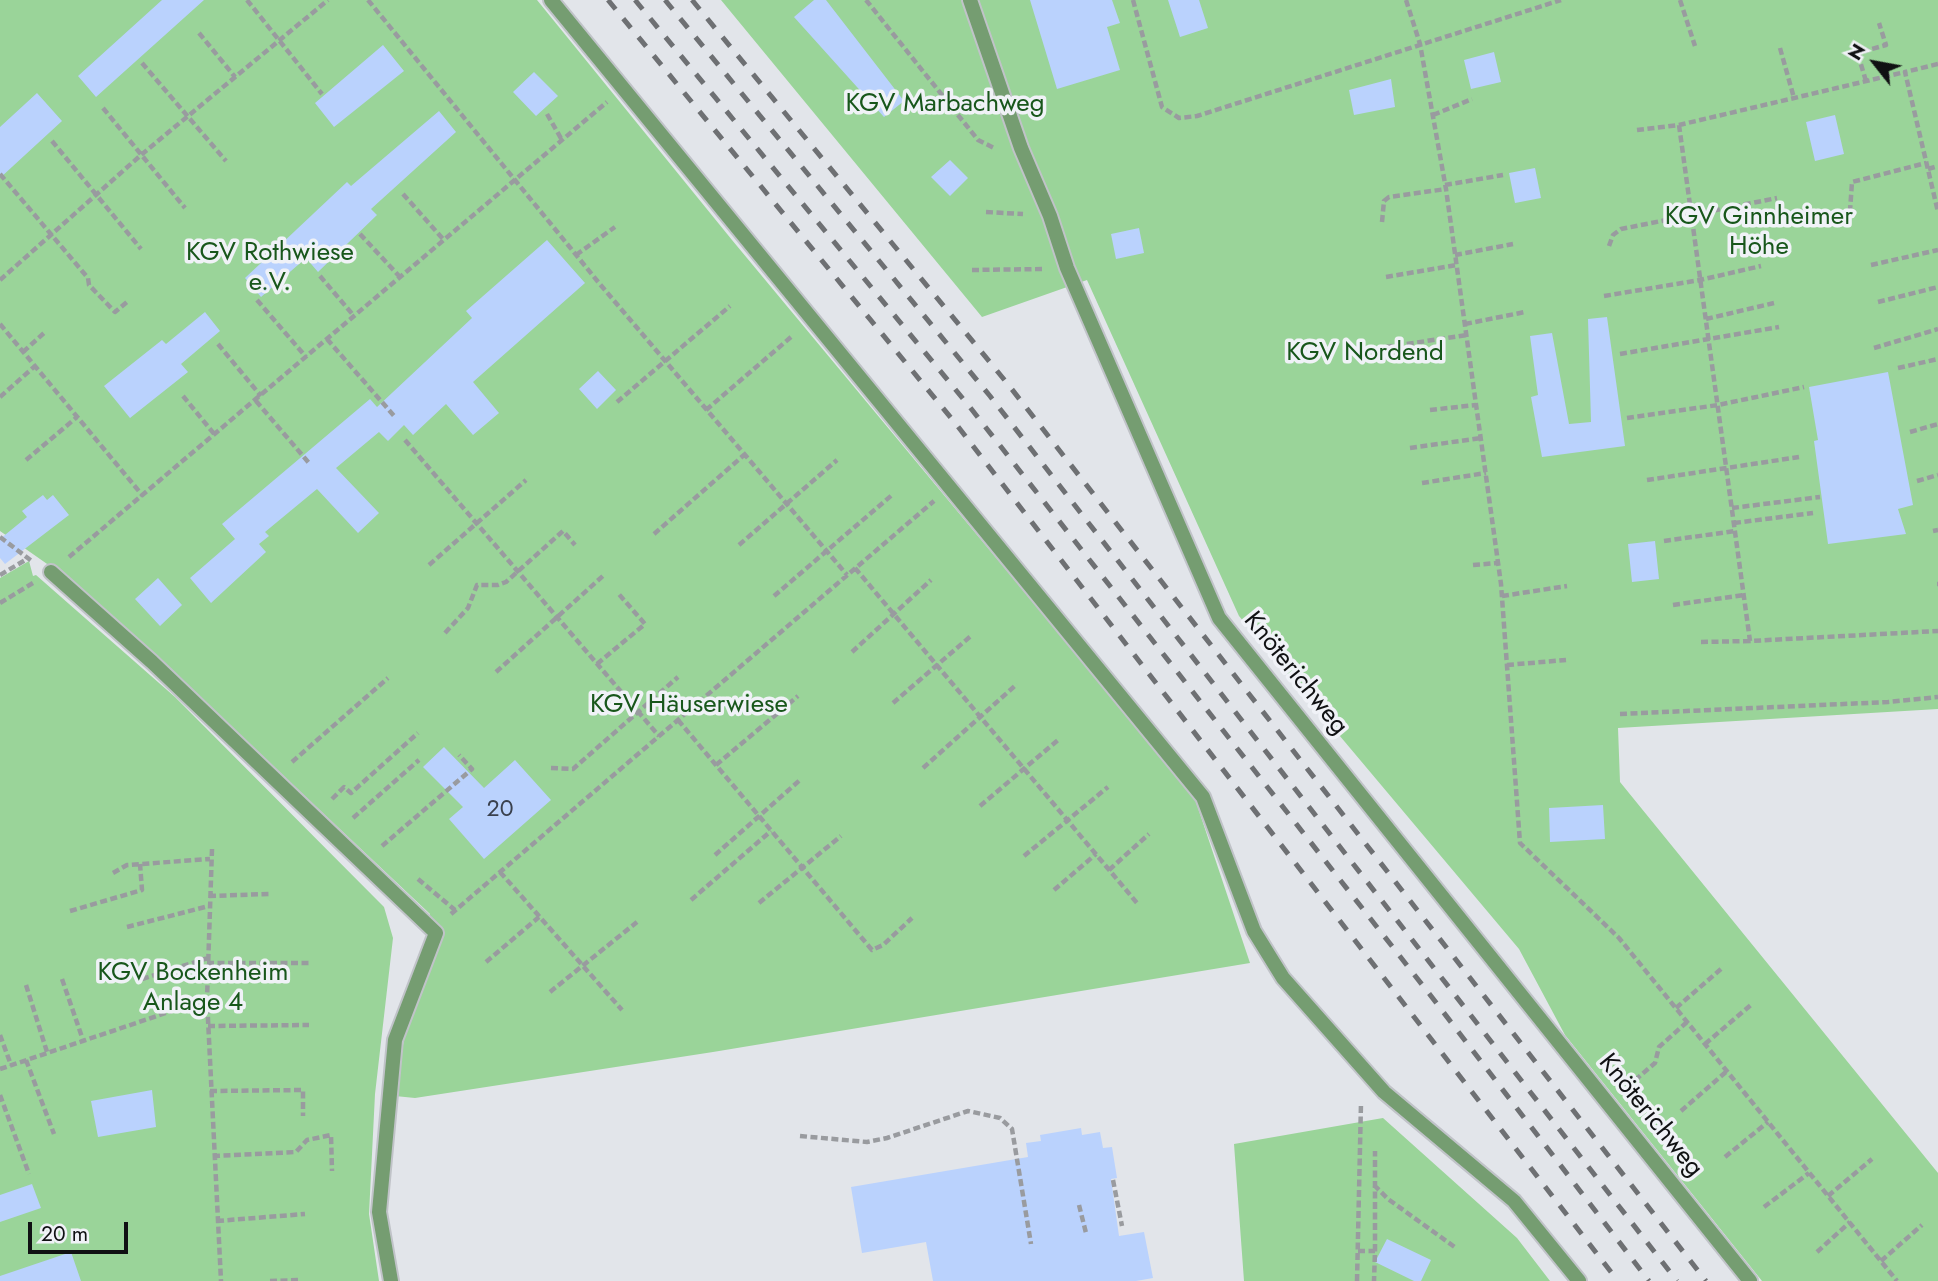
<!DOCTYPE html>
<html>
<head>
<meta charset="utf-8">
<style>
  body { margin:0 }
  #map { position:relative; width:1938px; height:1281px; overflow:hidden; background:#e2e5ea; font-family:Jost,sans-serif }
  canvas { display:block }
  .north { position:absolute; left:1840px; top:28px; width:70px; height:70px; -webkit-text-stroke:5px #f0f2f7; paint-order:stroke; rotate:301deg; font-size:19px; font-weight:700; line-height:28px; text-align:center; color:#101113 }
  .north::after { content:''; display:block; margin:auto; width:24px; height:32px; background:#101113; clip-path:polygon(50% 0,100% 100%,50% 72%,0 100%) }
  .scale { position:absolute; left:28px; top:1222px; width:100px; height:32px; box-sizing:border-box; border:4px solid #101113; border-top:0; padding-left:9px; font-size:21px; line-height:24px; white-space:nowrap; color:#101113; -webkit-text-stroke:5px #f0f2f7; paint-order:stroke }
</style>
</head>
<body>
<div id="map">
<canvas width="1938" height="1281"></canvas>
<div class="north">N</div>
<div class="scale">20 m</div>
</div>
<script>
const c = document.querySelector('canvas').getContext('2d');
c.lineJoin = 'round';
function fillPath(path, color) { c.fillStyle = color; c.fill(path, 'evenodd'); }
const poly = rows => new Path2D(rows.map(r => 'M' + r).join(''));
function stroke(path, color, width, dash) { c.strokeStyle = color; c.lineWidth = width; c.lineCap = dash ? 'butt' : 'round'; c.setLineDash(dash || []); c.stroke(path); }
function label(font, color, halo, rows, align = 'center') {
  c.font = font + ' Jost,sans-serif'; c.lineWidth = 7; c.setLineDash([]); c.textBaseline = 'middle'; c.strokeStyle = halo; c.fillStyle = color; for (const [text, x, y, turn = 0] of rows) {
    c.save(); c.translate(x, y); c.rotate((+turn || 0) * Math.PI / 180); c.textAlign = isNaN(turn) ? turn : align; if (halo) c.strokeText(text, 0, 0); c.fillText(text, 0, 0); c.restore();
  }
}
fillPath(poly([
  [0,0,537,0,732,240,1194,796,1250,963,713,1052,415,1098,395,1096,404,1039,429,936,430,914,187,685,60,573,0,531],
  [721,0,1938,0,1938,709,1618,728,1620,782,1938,1173,1938,1281,1762,1281,1565,1035,1519,949,1239,616,1087,280,982,317],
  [29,561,33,576,36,575,175,697,384,907,393,938,375,1094,369,1214,379,1281,0,1281,0,578],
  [1383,1118,1517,1238,1550,1281,1244,1281,1234,1144]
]), '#9ad499');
fillPath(poly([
  [162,0,204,0,96,97,78,76],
  [814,0,826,0,904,101,884,117,794,17],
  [1030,0,1112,0,1120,23,1107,27,1120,70,1057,89],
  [1168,0,1199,0,1208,28,1180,37],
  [383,45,404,71,334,127,315,103],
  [1494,52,1501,82,1471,89,1464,60],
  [534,72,558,96,536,116,513,92],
  [1391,79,1395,107,1354,115,1349,90],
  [37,93,62,121,0,178,0,127],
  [439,111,456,132,371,209,377,215,318,272,306,258,261,297,245,278,347,182,351,186],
  [1835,115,1844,154,1815,161,1806,122],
  [950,160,968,178,950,196,931,177],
  [1535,168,1541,198,1515,203,1509,173],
  [1139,228,1144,253,1116,259,1111,234],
  [547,240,585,283,473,382,499,413,473,435,446,404,413,435,404,425,388,441,379,432,336,468,379,513,358,533,317,489,265,532,269,536,259,544,266,552,211,603,190,578,235,539,222,524,370,399,377,407,472,318,466,311],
  [205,312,220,331,181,364,188,372,130,418,104,386,162,340,166,344],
  [1607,317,1625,446,1542,457,1531,397,1538,395,1530,336,1552,333,1569,424,1591,422,1588,319],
  [598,371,616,390,597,409,579,389],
  [1888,372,1913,505,1898,509,1906,534,1828,544,1814,441,1818,440,1809,387],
  [43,495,47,500,53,495,69,515,5,564,0,558,0,539,27,517,22,511],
  [1655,541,1659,579,1632,582,1628,544],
  [158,578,182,605,160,626,135,599],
  [444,747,484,788,515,760,551,800,484,859,449,819,463,807,423,767],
  [1603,805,1605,839,1550,842,1549,808],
  [152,1090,156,1127,98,1137,91,1101],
  [1081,1128,1082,1135,1100,1132,1103,1148,1112,1147,1117,1178,1111,1179,1119,1236,1144,1232,1153,1278,1136,1281,933,1281,926,1242,862,1253,851,1187,1028,1157,1026,1143,1041,1141,1040,1135],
  [32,1184,41,1208,0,1222,0,1195],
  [1387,1239,1431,1260,1421,1281,1414,1281,1375,1262],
  [71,1252,81,1281,0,1281,0,1276]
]), '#bad2fd');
const lane = poly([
  [551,0,1203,797,1254,931,1283,978,1384,1092,1514,1201,1579,1281],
  [970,0,1021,148,1050,216,1067,268,1219,618,1750,1281],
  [51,572,152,662,436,933,395,1040,379,1212,391,1281]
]);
stroke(lane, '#c0c3c8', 18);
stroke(poly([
  [247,0,322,94],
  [368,0,599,283,847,575],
  [866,0,978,140,996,149],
  [1133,0,1162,107,1179,118,1197,116,1561,0],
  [1406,0,1420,44,1446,189,1501,584,1520,843,1619,938,1897,1281],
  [1680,0,1695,46],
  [199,33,235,77],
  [1780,48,1794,98],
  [142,63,226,161],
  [1938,64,1905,72,1938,212],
  [1866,81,1859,58,1861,52,1886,45,1879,23],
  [103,108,185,208],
  [547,114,562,140],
  [1433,115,1472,99],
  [1679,125,1750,641,1938,631],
  [1637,130,1679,125,1905,72],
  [52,141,141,249],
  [1928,169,1938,166],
  [0,174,88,278,89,285,115,312,127,302],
  [1445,185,1503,175],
  [403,194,443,239],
  [986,212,1023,214],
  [1839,215,1850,211,1852,182,1926,163],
  [1382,222,1384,201,1389,197,1446,189],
  [360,234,400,277],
  [1609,246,1613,235,1621,229,1777,198],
  [576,255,615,227],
  [1455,255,1513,244],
  [1871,265,1938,250],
  [972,270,1044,269],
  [320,276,354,316],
  [1386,277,1457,265],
  [0,280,141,155,328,0],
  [1604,296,1700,280,1761,266],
  [257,300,306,357],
  [1878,302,1938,287],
  [1706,319,1774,303],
  [0,324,143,496],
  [1465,324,1525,312],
  [327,339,395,417],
  [218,344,261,396],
  [1386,347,1467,335],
  [1874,348,1938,329],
  [23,352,44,333],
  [1620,354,1779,327],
  [1898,368,1938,359],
  [183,396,215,435],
  [0,397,35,366],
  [256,401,309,463],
  [617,402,730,306],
  [706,410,791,337],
  [1430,410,1476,405],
  [1627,418,1718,405,1804,387],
  [1910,432,1938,424],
  [405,440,659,736],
  [1410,448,1481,438],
  [26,460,77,417],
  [1647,480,1799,457],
  [1917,481,1938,475],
  [1422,483,1486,473],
  [1732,508,1820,497],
  [1734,523,1813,513],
  [1933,531,1938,530],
  [654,534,744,455],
  [0,537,33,562],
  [1664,541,1735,531],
  [739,545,837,460],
  [69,557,607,102],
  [429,565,526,480],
  [1473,565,1498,563],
  [855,568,1137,903],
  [0,575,27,559],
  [1937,584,1938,584],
  [774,596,892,495],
  [1502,596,1567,586],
  [0,603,33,583],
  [1673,605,1744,595],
  [445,633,468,608,477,585,498,585,506,582,563,531,575,545],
  [1701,642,1750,641],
  [852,652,931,580],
  [597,664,645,624,617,592],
  [1507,665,1566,660],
  [496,672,604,575],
  [893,703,972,635],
  [1620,714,1888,702,1938,697],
  [678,720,872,950,883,945,912,918],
  [292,762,388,678],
  [716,765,798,696],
  [551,768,573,769,678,677],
  [923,768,1017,684],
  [332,799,344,787,351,793,418,733],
  [980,806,1058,740],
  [353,818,419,760],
  [382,846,472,769,459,755],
  [212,849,207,999,221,1281],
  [715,855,800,780],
  [1024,856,1108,787],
  [1109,870,1149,834],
  [500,872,622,1010],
  [113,873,127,865,210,859],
  [418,879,455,910],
  [1054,890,1096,854],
  [209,896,269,894],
  [691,900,771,831],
  [759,903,841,836],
  [70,911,142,890,140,864],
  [451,914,934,501],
  [127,927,209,906],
  [486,962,539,917],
  [207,963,311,963],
  [62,979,83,1040],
  [142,979,208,958],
  [26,985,47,1052],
  [550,992,637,922],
  [1676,1008,1721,969],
  [208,1026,309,1025],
  [0,1035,11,1065],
  [1705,1044,1752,1004],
  [26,1060,54,1134],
  [0,1069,207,999],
  [1627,1087,1655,1063,1659,1047,1687,1022],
  [210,1091,303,1090,303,1116],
  [0,1095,29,1174],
  [1681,1111,1727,1071],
  [800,1136,867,1142,887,1138,968,1111,1000,1118,1012,1129,1031,1244],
  [213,1156,296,1152,307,1140,331,1135,332,1171],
  [1725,1157,1768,1122],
  [1113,1180,1122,1226],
  [1374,1185,1388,1199,1456,1248],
  [1828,1196,1872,1159],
  [1079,1205,1086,1233],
  [1764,1207,1809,1173],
  [217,1221,305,1214],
  [1358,1251,1375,1251,1374,1281],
  [1375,1251,1375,1151],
  [1817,1252,1850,1222],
  [1881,1261,1922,1225],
  [270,1281,299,1280],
  [1357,1281,1361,1103]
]), '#999b9f', 4.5, [7, 3.5]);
stroke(lane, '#759d71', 14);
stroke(poly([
  [608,0,956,424,1618,1281],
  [635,0,969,406,1431,996,1649,1281],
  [665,0,990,396,1677,1281],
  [692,0,1007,383,1706,1281]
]), '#6e7073', 5, [12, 12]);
label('23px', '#3a414e', null, [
  ["20",500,810]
]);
label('26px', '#18571b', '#f0f2f7', [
  ["KGV Marbachweg",945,105],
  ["KGV Ginnheimer",1759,218],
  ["Höhe",1759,248],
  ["KGV Rothwiese",270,254],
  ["e.V.",270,284],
  ["KGV Nordend",1365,354],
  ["KGV Häuserwiese",689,706],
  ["KGV Bockenheim",193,974],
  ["Anlage 4",193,1004]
]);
label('26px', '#101113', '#f0f2f7', [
  ["Knöterichweg",1295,674,51],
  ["Knöterichweg",1650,1116,51]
]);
</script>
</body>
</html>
